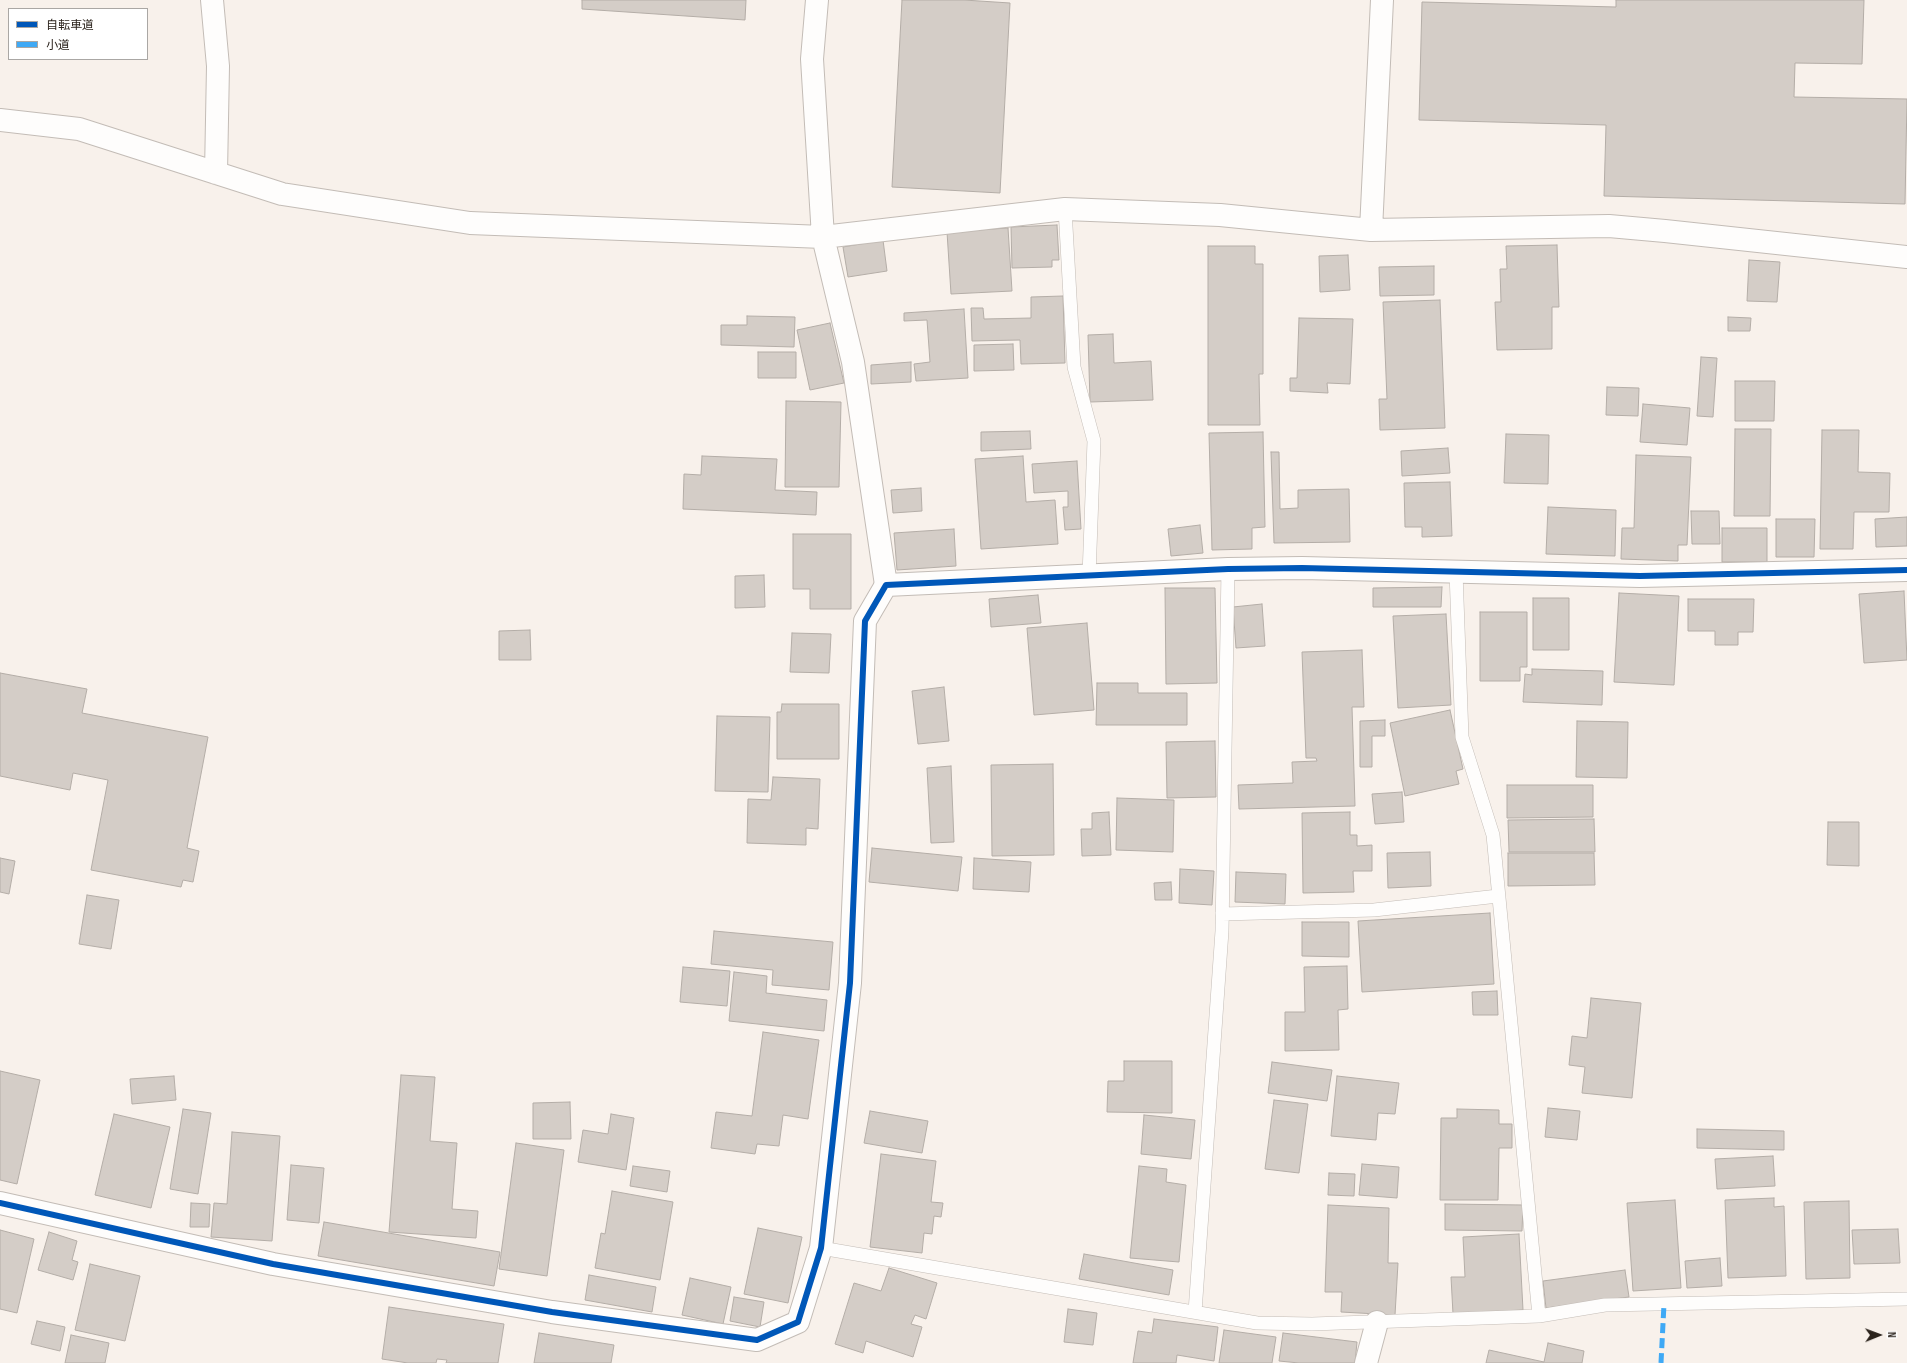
<!DOCTYPE html>
<html>
<head>
<meta charset="utf-8">
<style>
  body { margin:0 }
  #map { position:relative; width:1907px; height:1363px; overflow:hidden; background:#f8f1eb; font-family:"Sofia Sans Condensed","Noto Sans JP",sans-serif }
  canvas { display:block }
  .legend { position:absolute; left:8px; top:8px; width:140px; height:52px; box-sizing:border-box; background:#fff; border:1px solid #aaa7a4; margin:0; padding:5px 7px; list-style:none; font-size:12px; color:#2b231c }
  .legend li { display:flex; align-items:center; gap:8px; height:20px }
  .legend b { width:20px; border:1px solid #aaa7a4 }
  .north { position:absolute; left:1859px; top:1315px; width:40px; height:40px; -webkit-text-stroke:3px #fff; paint-order:stroke; rotate:89deg; font-size:11px; font-weight:700; line-height:16px; text-align:center; color:#2b231c }
  .north::after { content:''; display:block; margin:auto; width:14px; height:18px; background:#2b231c; clip-path:polygon(50% 0,100% 100%,50% 72%,0 100%) }
</style>
</head>
<body>
<div id="map">
<canvas width="1907" height="1363"></canvas>
<ul class="legend">
<li><b style="height:5px;background:#0057b8"></b>自転車道</li>
<li><b style="height:5px;background:#3fa9f5"></b>小道</li>
</ul>
<div class="north">N</div>
</div>
<script>
const c = document.querySelector('canvas').getContext('2d');
c.lineJoin = 'round';
function fillPath(path, color) { c.fillStyle = color; c.fill(path, 'evenodd'); }
const poly = rows => new Path2D(rows.map(r => 'M' + r).join(''));
function stroke(path, color, width, dash) { c.strokeStyle = color; c.lineWidth = width; c.lineCap = dash ? 'butt' : 'round'; c.setLineDash(dash || []); c.stroke(path); }
const building = poly([
  [582,0,746,0,745,20,582,9,582,0],
  [902,0,964,0,1010,3,1000,193,892,187,902,0],
  [1616,0,1864,0,1862,64,1795,63,1794,97,1907,99,1905,204,1604,196,1606,125,1419,120,1422,2,1616,7,1616,0],
  [1057,225,1059,260,1052,260,1052,267,1012,268,1011,227,1057,225],
  [1008,228,1012,291,951,294,947,232,1008,228],
  [883,240,887,271,848,277,843,247,883,240],
  [1557,245,1559,307,1552,307,1552,349,1497,350,1495,302,1501,302,1500,269,1507,269,1506,246,1557,245],
  [1208,246,1255,246,1255,264,1263,264,1263,374,1259,374,1260,425,1208,425,1208,246],
  [1348,255,1350,290,1320,292,1319,256,1348,255],
  [1749,260,1780,262,1777,302,1747,301,1749,260],
  [1434,266,1434,295,1380,296,1379,267,1434,266],
  [1063,296,1065,363,1021,364,1020,340,972,341,971,308,983,308,984,319,1031,318,1031,297,1063,296],
  [1440,300,1445,428,1380,430,1379,399,1387,399,1383,302,1440,300],
  [964,309,968,378,916,381,914,364,930,362,927,320,904,321,904,313,964,309],
  [747,316,795,317,794,347,721,345,721,325,747,325,747,316],
  [1728,317,1751,318,1750,331,1728,331,1728,317],
  [1299,318,1353,319,1350,384,1327,383,1328,393,1290,391,1290,378,1297,378,1299,318],
  [830,323,844,383,810,390,797,330,830,323],
  [1113,334,1114,363,1151,361,1153,400,1090,402,1088,335,1113,334],
  [1013,344,1014,370,974,371,974,345,1013,344],
  [758,352,796,352,796,378,758,378,758,352],
  [1701,357,1717,358,1713,417,1697,416,1701,357],
  [911,362,911,382,871,384,871,365,911,362],
  [1735,381,1775,381,1774,421,1735,421,1735,381],
  [1607,387,1639,388,1638,416,1606,415,1607,387],
  [786,401,841,402,839,487,785,487,786,401],
  [1643,404,1690,408,1687,445,1640,442,1643,404],
  [1735,429,1771,429,1770,516,1734,516,1735,429],
  [1822,430,1859,430,1858,472,1890,473,1889,512,1854,512,1853,549,1820,549,1822,430],
  [1030,431,1031,449,981,451,981,432,1030,431],
  [1263,432,1265,527,1252,528,1252,549,1212,550,1209,433,1263,432],
  [1506,434,1549,435,1548,484,1504,483,1506,434],
  [1448,448,1450,473,1402,476,1401,451,1448,448],
  [1271,452,1279,452,1280,509,1298,508,1298,490,1349,489,1350,542,1274,543,1271,452],
  [1636,455,1691,457,1687,545,1678,545,1678,561,1621,559,1622,528,1634,528,1636,455],
  [702,456,777,459,775,490,817,492,816,515,683,509,684,474,701,475,702,456],
  [1023,456,1026,502,1055,500,1058,544,981,549,975,459,1023,456],
  [1077,461,1081,529,1065,530,1063,507,1068,507,1068,491,1034,493,1032,464,1077,461],
  [1450,482,1452,536,1422,537,1422,527,1405,527,1404,483,1450,482],
  [921,488,922,511,893,513,891,490,921,488],
  [1548,507,1616,510,1615,556,1546,554,1548,507],
  [1691,511,1719,511,1720,544,1692,544,1691,511],
  [1907,517,1907,546,1876,547,1875,519,1907,517],
  [1776,519,1815,519,1814,557,1776,557,1776,519],
  [1200,525,1203,553,1171,556,1168,529,1200,525],
  [1722,528,1767,528,1767,562,1722,562,1722,528],
  [954,529,956,566,897,570,894,533,954,529],
  [793,534,851,534,851,609,810,609,810,589,793,589,793,534],
  [764,575,765,607,735,608,735,576,764,575],
  [1442,587,1441,607,1373,607,1373,588,1442,587],
  [1165,588,1215,588,1217,683,1166,684,1165,588],
  [1904,591,1907,660,1864,663,1859,594,1904,591],
  [1619,593,1679,596,1674,685,1614,682,1619,593],
  [1038,595,1041,623,991,627,989,599,1038,595],
  [1533,598,1569,598,1569,650,1533,650,1533,598],
  [1688,599,1754,599,1753,632,1738,632,1738,645,1715,645,1715,631,1688,631,1688,599],
  [1262,604,1265,646,1236,648,1233,607,1262,604],
  [1480,612,1527,612,1527,667,1520,667,1520,681,1480,681,1480,612],
  [1446,614,1451,705,1398,708,1393,616,1446,614],
  [1087,623,1094,710,1034,715,1027,628,1087,623],
  [530,630,531,660,499,660,499,631,530,630],
  [792,633,831,634,829,673,790,672,792,633],
  [1362,650,1364,707,1352,707,1355,806,1239,809,1238,785,1293,783,1292,762,1317,761,1316,758,1306,758,1302,652,1362,650],
  [1532,669,1603,671,1602,705,1523,702,1525,674,1532,675,1532,669],
  [0,673,87,689,82,713,208,737,187,848,199,851,193,882,183,880,181,887,91,870,108,780,73,773,70,790,0,776,0,673],
  [1097,683,1138,683,1138,693,1187,693,1187,725,1096,725,1097,683],
  [944,687,949,741,918,744,912,691,944,687],
  [782,704,839,704,839,759,777,759,777,712,781,712,782,704],
  [1450,710,1463,769,1456,771,1459,784,1405,796,1390,723,1450,710],
  [717,716,770,717,768,792,715,791,717,716],
  [1385,720,1385,736,1372,736,1372,767,1360,767,1360,721,1385,720],
  [1577,721,1628,722,1627,778,1576,777,1577,721],
  [1215,741,1216,797,1167,798,1166,742,1215,741],
  [1053,764,1054,855,992,856,991,765,1053,764],
  [951,766,954,842,931,843,927,768,951,766],
  [773,777,820,779,818,829,806,828,806,845,747,843,748,799,771,800,773,777],
  [1507,785,1593,785,1593,817,1507,818,1507,785],
  [1402,792,1404,822,1375,824,1372,794,1402,792],
  [1117,798,1174,800,1173,852,1116,850,1117,798],
  [1109,812,1111,855,1082,856,1081,829,1092,829,1092,813,1109,812],
  [1350,812,1350,835,1357,835,1357,846,1372,845,1372,871,1353,871,1354,892,1303,893,1302,813,1350,812],
  [1594,819,1595,852,1509,852,1508,820,1594,819],
  [1828,822,1859,822,1859,866,1827,865,1828,822],
  [872,848,962,857,958,891,869,882,872,848],
  [1430,852,1431,886,1388,888,1387,853,1430,852],
  [1508,853,1594,853,1595,885,1508,886,1508,853],
  [0,858,15,861,9,894,0,892,0,858],
  [974,858,1031,862,1029,892,973,889,974,858],
  [1180,869,1214,871,1212,905,1179,903,1180,869],
  [1236,872,1286,874,1285,904,1235,902,1236,872],
  [1171,882,1172,900,1155,900,1154,883,1171,882],
  [87,895,119,900,111,949,79,944,87,895],
  [1490,913,1494,984,1362,992,1358,921,1490,913],
  [1302,922,1349,922,1349,957,1302,956,1302,922],
  [714,931,833,942,829,990,772,985,773,970,711,964,714,931],
  [1347,966,1348,1009,1338,1010,1339,1050,1285,1051,1285,1012,1305,1012,1304,967,1347,966],
  [683,967,730,971,727,1006,680,1002,683,967],
  [734,972,767,976,766,993,827,1000,824,1031,729,1021,734,972],
  [1497,991,1498,1015,1473,1015,1472,992,1497,991],
  [1591,998,1641,1003,1632,1098,1582,1093,1585,1067,1569,1065,1572,1036,1587,1038,1591,998],
  [763,1032,819,1040,808,1119,783,1115,779,1146,757,1144,755,1154,711,1148,716,1112,752,1116,763,1032],
  [1124,1061,1172,1061,1172,1113,1107,1112,1108,1081,1124,1081,1124,1061],
  [1272,1062,1332,1070,1327,1101,1268,1093,1272,1062],
  [0,1071,40,1080,17,1184,0,1180,0,1071],
  [401,1075,435,1077,430,1141,457,1143,452,1209,478,1211,476,1238,389,1232,401,1075],
  [174,1076,176,1100,132,1104,130,1079,174,1076],
  [1337,1076,1399,1083,1395,1114,1378,1113,1376,1140,1331,1136,1337,1076],
  [1274,1100,1308,1104,1299,1173,1265,1169,1274,1100],
  [570,1102,571,1139,533,1139,533,1103,570,1102],
  [1548,1108,1580,1111,1577,1140,1545,1137,1548,1108],
  [183,1109,211,1113,198,1194,170,1189,183,1109],
  [1457,1109,1499,1110,1499,1124,1512,1124,1512,1148,1499,1148,1498,1200,1440,1200,1441,1118,1457,1118,1457,1109],
  [870,1111,928,1121,922,1153,864,1143,870,1111],
  [114,1114,170,1127,151,1208,95,1195,114,1114],
  [611,1114,634,1118,626,1170,578,1162,583,1130,608,1134,611,1114],
  [1144,1115,1195,1120,1191,1159,1141,1154,1144,1115],
  [1697,1129,1784,1131,1784,1150,1697,1148,1697,1129],
  [232,1132,280,1136,272,1241,211,1237,214,1203,227,1204,232,1132],
  [516,1143,564,1150,547,1276,499,1269,516,1143],
  [881,1154,936,1161,931,1202,943,1203,941,1217,934,1216,932,1234,924,1233,922,1253,870,1247,881,1154],
  [1773,1156,1775,1186,1717,1189,1715,1159,1773,1156],
  [1362,1164,1399,1167,1397,1198,1359,1195,1362,1164],
  [291,1165,324,1168,319,1223,287,1220,291,1165],
  [633,1166,670,1171,667,1192,630,1186,633,1166],
  [1139,1166,1167,1169,1166,1182,1186,1185,1179,1262,1130,1258,1139,1166],
  [1329,1173,1355,1174,1354,1196,1328,1195,1329,1173],
  [612,1191,673,1202,660,1280,595,1268,601,1233,605,1234,612,1191],
  [1774,1198,1774,1207,1784,1206,1786,1276,1728,1278,1725,1200,1774,1198],
  [1675,1200,1681,1288,1633,1291,1627,1203,1675,1200],
  [1849,1201,1850,1278,1806,1279,1804,1202,1849,1201],
  [191,1203,210,1204,209,1227,190,1227,191,1203],
  [1445,1204,1523,1205,1522,1231,1445,1230,1445,1204],
  [1328,1205,1389,1208,1388,1263,1398,1263,1395,1315,1341,1312,1342,1292,1325,1292,1328,1205],
  [324,1222,500,1252,494,1286,318,1256,324,1222],
  [758,1228,802,1237,788,1303,744,1294,758,1228],
  [1898,1229,1900,1263,1854,1264,1852,1230,1898,1229],
  [0,1230,34,1239,17,1313,0,1309,0,1230],
  [49,1232,77,1241,72,1260,78,1262,73,1280,38,1270,49,1232],
  [1519,1234,1523,1310,1453,1314,1451,1277,1465,1277,1463,1237,1519,1234],
  [1084,1254,1173,1270,1169,1295,1079,1279,1084,1254],
  [1720,1258,1722,1286,1687,1288,1685,1261,1720,1258],
  [90,1264,140,1276,125,1341,75,1330,90,1264],
  [889,1268,937,1283,926,1319,915,1315,911,1324,922,1327,913,1357,866,1341,863,1353,835,1344,854,1283,881,1291,889,1268],
  [1625,1270,1629,1297,1546,1308,1543,1281,1625,1270],
  [589,1275,656,1287,652,1312,585,1300,589,1275],
  [690,1278,731,1287,723,1324,682,1315,690,1278],
  [734,1297,764,1302,760,1327,730,1321,734,1297],
  [389,1307,504,1324,498,1363,446,1363,447,1360,437,1359,436,1363,408,1363,382,1359,389,1307],
  [1068,1309,1097,1313,1093,1345,1064,1342,1068,1309],
  [1154,1319,1218,1327,1214,1361,1177,1355,1176,1363,1133,1363,1138,1331,1152,1333,1154,1319],
  [37,1321,65,1327,60,1351,31,1344,37,1321],
  [1224,1330,1276,1337,1272,1363,1219,1363,1224,1330],
  [539,1333,614,1345,611,1363,534,1363,539,1333],
  [1283,1333,1357,1342,1355,1363,1299,1363,1279,1361,1283,1333],
  [71,1335,109,1343,105,1363,65,1363,71,1335],
  [1548,1343,1584,1351,1582,1363,1486,1363,1489,1350,1544,1362,1548,1343]
]);
fillPath(building, '#d4cdc7');
stroke(building, '#b4ada7', 1);
const service = poly([
  [1065,209,1074,367,1094,441,1089,576],
  [1456,572,1462,737,1493,835,1539,1316],
  [1222,914,1374,910,1498,896],
  [821,1248,1257,1323,1312,1324,1539,1316,1605,1305,1907,1299],
  [1195,1312,1222,931,1228,569]
]);
const minor = poly([
  [212,0,218,66,216,173],
  [817,0,812,59,823,237,853,362,886,585],
  [0,120,79,129,282,194,470,223,823,237,1065,209,1220,215,1371,230,1609,226,1665,231,1907,257],
  [1371,230,1382,0],
  [1366,1363,1377,1322]
]);
const tertiary = poly([
  [0,1203,273,1264,552,1312,757,1340,798,1322,821,1248,850,983,865,621,886,585,1228,569,1302,568,1640,576,1907,570]
]);
stroke(service, '#c3bcb6', 14);
stroke(minor, '#c3bcb6', 24);
stroke(tertiary, '#c3bcb6', 24);
stroke(service, '#fefdfc', 13);
stroke(minor, '#fefdfc', 22);
stroke(tertiary, '#fefdfc', 22);
stroke(poly([
  [1661,1363,1664,1304]
]), '#3fa9f5', 5, [10, 5]);
stroke(poly([
  [0,1203,273,1264,552,1312,757,1340,798,1322,821,1248,850,983,865,621,886,585,1228,569,1302,568,1640,576,1907,570]
]), '#0057b8', 6);
</script>
</body>
</html>
